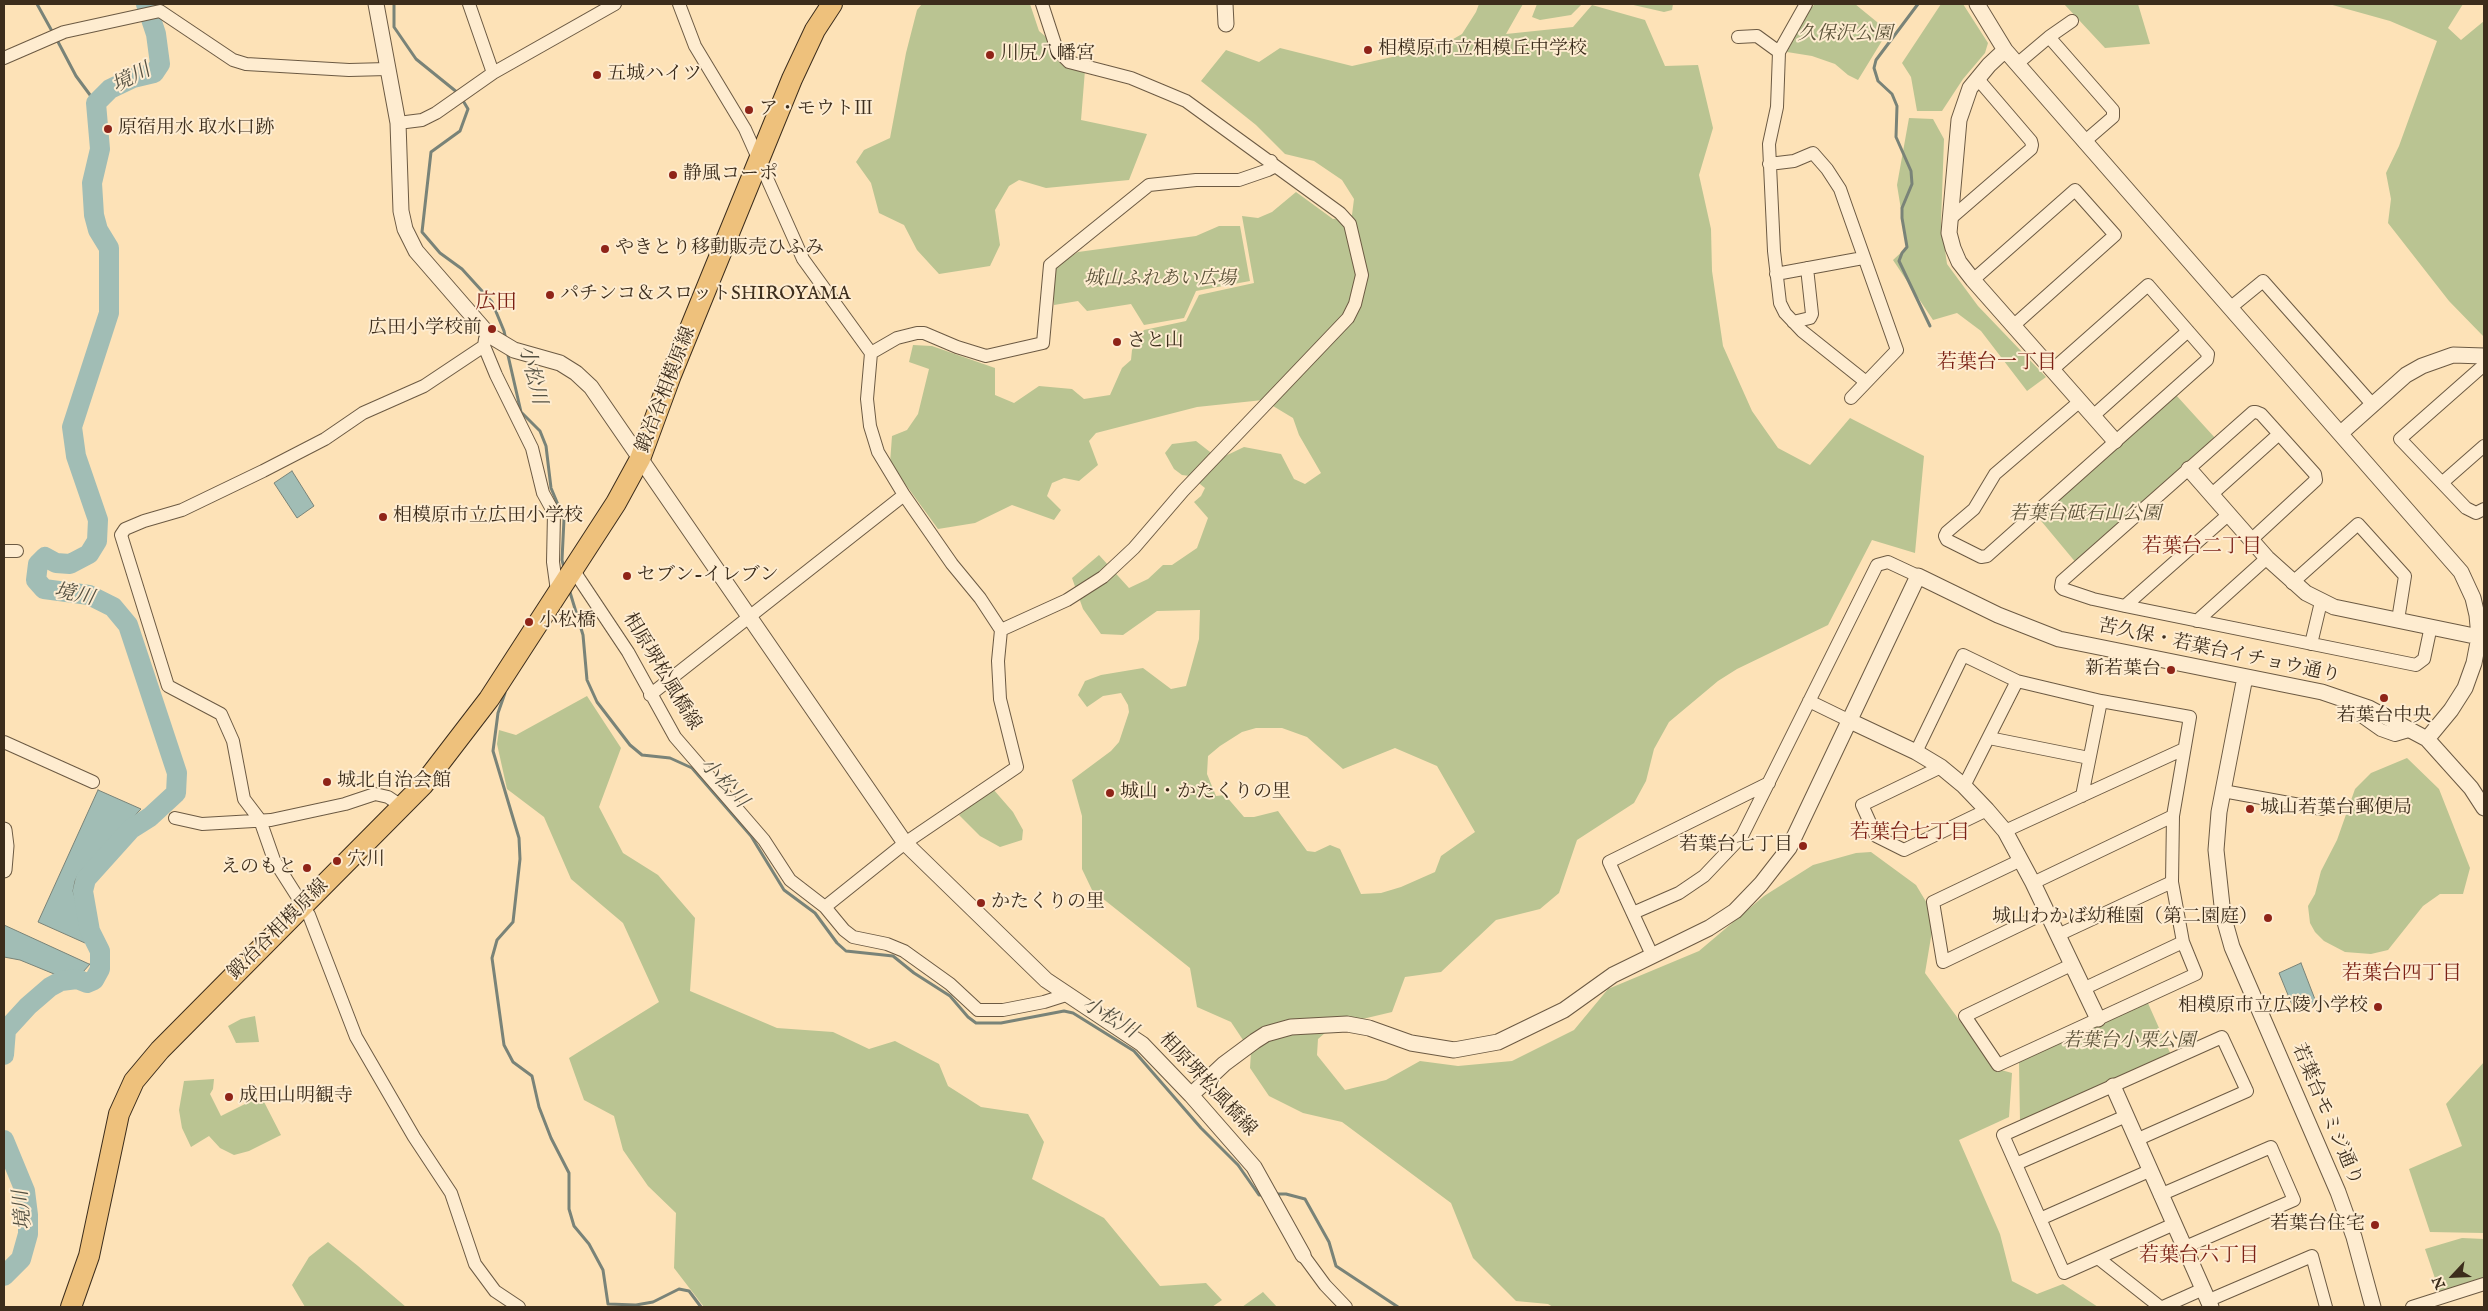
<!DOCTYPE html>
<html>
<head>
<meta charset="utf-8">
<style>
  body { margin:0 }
  #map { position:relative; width:2488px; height:1311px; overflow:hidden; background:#fde2b7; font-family:"IM FELL English",serif }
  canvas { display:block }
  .frame { position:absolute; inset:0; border:5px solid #3c2d1c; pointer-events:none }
  .north { position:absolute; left:2428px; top:1251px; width:50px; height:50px; -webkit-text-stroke:4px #feecd0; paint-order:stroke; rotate:245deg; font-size:14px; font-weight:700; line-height:20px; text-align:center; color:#3c2d1c }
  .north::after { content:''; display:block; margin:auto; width:18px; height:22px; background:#3c2d1c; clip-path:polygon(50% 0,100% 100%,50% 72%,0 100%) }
</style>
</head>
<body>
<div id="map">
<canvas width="2488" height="1311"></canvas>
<div class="frame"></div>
<div class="north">N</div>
</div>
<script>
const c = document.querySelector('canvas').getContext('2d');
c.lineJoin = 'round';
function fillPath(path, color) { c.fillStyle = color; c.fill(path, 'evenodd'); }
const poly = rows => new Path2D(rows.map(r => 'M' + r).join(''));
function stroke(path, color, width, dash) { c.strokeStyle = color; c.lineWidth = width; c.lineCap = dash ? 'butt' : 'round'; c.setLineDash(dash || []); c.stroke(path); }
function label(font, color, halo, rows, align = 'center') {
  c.font = font + ' "IM FELL English","Noto Serif JP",serif'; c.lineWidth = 4; c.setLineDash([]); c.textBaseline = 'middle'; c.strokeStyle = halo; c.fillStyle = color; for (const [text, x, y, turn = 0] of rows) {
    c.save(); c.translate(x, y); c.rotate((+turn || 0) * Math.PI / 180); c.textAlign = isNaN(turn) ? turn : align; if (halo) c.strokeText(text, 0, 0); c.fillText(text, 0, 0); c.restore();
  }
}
fillPath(poly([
  [922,4,1030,4,1039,31,1085,70,1081,120,1147,134,1129,180,1046,188,1019,180,1009,186,995,210,1000,245,990,266,939,274,917,250,904,225,879,213,871,183,856,162,864,150,890,138,906,53,917,10],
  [1479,4,1523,4,1506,34,1573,27,1592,5,1645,20,1665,66,1698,65,1713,128,1699,175,1711,229,1712,271,1723,346,1752,411,1778,448,1810,465,1850,418,1924,456,1915,553,1872,540,1828,625,1737,669,1718,681,1669,722,1654,749,1646,781,1634,803,1577,840,1559,893,1540,909,1496,920,1441,972,1405,977,1392,1012,1333,1026,1318,1039,1317,1055,1345,1090,1386,1080,1420,1061,1458,1066,1512,1061,1574,1030,1608,989,1699,951,1764,896,1813,865,1856,853,1871,852,1916,885,1928,905,1933,925,1925,973,1994,1068,2012,1073,2009,1117,1959,1140,2000,1234,2012,1281,2037,1294,2063,1284,2098,1307,1553,1307,1548,1304,1516,1301,1473,1258,1451,1203,1342,1122,1303,1113,1269,1096,1250,1068,1251,1052,1231,1022,1197,1007,1190,968,1092,890,1082,869,1082,816,1072,780,1111,751,1119,742,1129,712,1128,705,1121,693,1103,696,1087,707,1078,695,1085,681,1101,675,1143,668,1171,689,1186,686,1199,639,1200,610,1157,611,1123,635,1101,634,1083,609,1072,578,1099,555,1129,588,1148,579,1163,565,1172,565,1197,548,1208,518,1194,502,1201,496,1205,488,1190,476,1182,475,1174,469,1165,453,1172,444,1196,441,1219,459,1244,447,1281,454,1294,479,1305,484,1321,473,1299,435,1293,418,1263,400,1197,407,1096,433,1089,441,1098,465,1079,481,1064,478,1052,483,1047,496,1061,510,1054,520,1012,505,975,523,938,529,890,463,892,436,907,430,918,414,929,369,909,362,913,345,932,346,995,368,995,395,1014,403,1039,386,1072,389,1084,399,1110,395,1122,368,1131,360,1132,350,1144,330,1186,321,1199,295,1254,283,1242,216,1258,218,1272,212,1296,192,1333,219,1352,215,1354,199,1342,180,1314,161,1285,154,1256,125,1201,81,1226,50,1259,62,1280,48,1352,66,1441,46,1462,34,1476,12],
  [1256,728,1282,728,1307,737,1343,769,1395,748,1437,766,1475,832,1441,856,1435,872,1401,887,1381,893,1361,894,1340,849,1330,845,1315,852,1307,851,1278,811,1254,817,1244,817,1225,795,1216,796,1207,774,1208,756,1220,746,1242,732],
  [1537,4,1582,4,1571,15,1540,20,1532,17],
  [1629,4,1673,4,1672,10,1664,12],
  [1815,4,1855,4,1888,31,1858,80,1848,75,1835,64,1812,56,1787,52,1806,13],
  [1941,4,1963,4,1988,43,1985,53,1963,79,1942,111,1917,111,1911,77,1902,63],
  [2064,4,2138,4,2150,44,2105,48],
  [2329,4,2463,4,2448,28,2461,40,2484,21,2484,337,2449,301,2388,223,2391,199,2386,173,2399,146,2437,41,2390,21],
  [1909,118,1933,119,1944,139,1941,222,1947,264,1978,306,2046,377,2027,391,1981,331,1957,313,1933,320,1893,260,1907,247,1897,185],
  [1219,226,1240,226,1250,281,1196,291,1184,318,1144,325,1131,304,1087,311,1078,301,1054,305,1054,267,1078,252,1196,236],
  [2176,395,2216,439,2077,564,2037,516],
  [587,696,621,748,599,807,623,853,658,875,695,918,690,991,777,1028,833,1032,869,1049,895,1041,939,1064,948,1086,981,1107,1028,1114,1044,1142,1032,1179,1104,1218,1160,1286,1206,1283,1222,1300,1212,1307,704,1307,674,1268,676,1213,648,1186,623,1150,614,1116,584,1100,569,1058,659,1002,623,923,571,879,544,817,507,789,497,744,499,730,516,735],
  [2407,758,2439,789,2470,868,2463,894,2440,894,2423,906,2388,950,2371,954,2345,952,2324,941,2315,932,2310,923,2308,906,2315,894,2321,871,2337,840,2355,789,2371,773],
  [993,789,1013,812,1023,830,1022,840,1000,847,980,836,959,815],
  [2147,1001,2171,1055,2020,1122,2019,1062],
  [255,1016,259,1042,236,1043,228,1026,241,1019],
  [2484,1062,2484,1233,2430,1232,2409,1169,2462,1146,2446,1104],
  [214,1079,213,1089,210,1094,221,1116,261,1096,281,1135,249,1151,234,1155,220,1148,209,1136,191,1147,182,1128,179,1110,184,1081],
  [2462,1238,2484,1239,2484,1279,2440,1293,2425,1249],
  [328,1242,358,1266,406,1307,305,1307,292,1285,309,1257],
  [1263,1292,1277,1307,1242,1307]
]), '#bac492');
const water = poly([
  [292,471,314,506,297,518,274,483,292,471],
  [98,790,141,809,79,873,75,881,73,891,87,938,85,943,38,922,98,790],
  [4,925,89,964,90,964,83,972,75,971,59,976,20,960,4,957,4,925],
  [2301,963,2316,1002,2295,1012,2279,973,2301,963]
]);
fillPath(water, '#a1bdb5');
stroke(water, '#798378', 1);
stroke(poly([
  [37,4,53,33],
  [394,4,394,27,416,59,458,93],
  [1918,4,1876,60,1874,68,1878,81,1892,94,1897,106,1896,137,1911,171,1912,184,1902,208,1902,218,1907,247,1902,253,1899,261,1930,326],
  [56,38,76,76,96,103],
  [462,99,468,109,460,131,431,152,422,232,440,253,462,269,492,302,504,331,506,340],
  [507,351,521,412,540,431,546,446,551,488,564,519,562,560,564,568],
  [569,589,583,635,587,680,597,702,630,745,642,755,670,758,692,768,751,836,784,890,815,913,837,943,846,951,893,956,914,973,950,996,968,1017,976,1023,1001,1023,1064,1011,1073,1013,1134,1051,1201,1128,1238,1165,1259,1195,1265,1195],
  [505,693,498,713,493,751,519,838,520,859,513,922,497,940,492,958,504,1045,513,1062,532,1076,539,1107,551,1138,569,1173,569,1209,574,1226,589,1244,603,1270,608,1304,636,1305,653,1302,679,1289,689,1291,701,1307],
  [1274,1194,1286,1194,1305,1199,1329,1242,1336,1266,1398,1307]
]), '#798378', 3);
stroke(poly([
  [4,1055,6,1030,28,1006,50,987,61,981,77,979,87,983,94,980,100,969,100,951,90,931,83,891,86,879,131,829,150,817,176,793,177,773,128,625,113,607,89,595,44,589,36,580,38,564,45,557,56,563,70,564,89,554,97,541,98,520,76,456,72,427,109,313,109,248,98,230,94,215,92,183,100,149,96,103,110,89,133,78,154,73,160,64,156,34,146,4],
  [4,1140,25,1191,28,1215,28,1234,21,1259,4,1276]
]), '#a1bdb5', 20);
const minor = poly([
  [469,4,493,73],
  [679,4,695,46,745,129,803,259,871,353,867,399,870,426,878,452,904,495,952,564,980,598,1001,630,998,661,1000,699,1017,767,905,843,825,907],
  [1806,4,1779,52,1777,107,1769,144,1774,251,1780,303,1785,313,1802,331,1866,382],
  [1738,37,1757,36,1779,52],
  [2049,37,2072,21],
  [4,58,64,32,160,11,233,60,246,64,349,70,387,69],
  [2017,64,2049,37,2113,110,2113,117,2084,142],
  [398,123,422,120,436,113,493,73,615,4],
  [1769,164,1794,161,1813,153,1827,169,1840,189,1847,209,1897,350,1851,398],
  [1950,219,2031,149,2032,145,2031,141,1977,78],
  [1776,274,1863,258],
  [1973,280,2075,190,2115,235,2013,326],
  [2230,308,2263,281,2372,404],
  [1793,322,1810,318,1812,314,1807,268],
  [485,339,484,346,496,375,532,448,543,493,554,513,553,562,557,591],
  [484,346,424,386,363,413,325,439,263,471,182,510,144,521,125,529,121,535,168,686,221,714,233,741,244,799,260,820,274,860,309,915,356,1037,414,1137,451,1193,475,1264,495,1291,519,1307],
  [871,353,897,338,917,333,924,333,957,347,986,356,1043,343,1050,265,1149,185,1196,180,1239,180,1268,170,1272,168,1271,161],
  [2484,365,2400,439,2466,508,2476,513,2484,509],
  [2052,370,2148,285,2208,354,2207,360,1987,556,1981,557,1947,540,1945,536,1947,532,1974,509,1995,474,2079,402],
  [2093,416,2188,331],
  [2443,482,2484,446],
  [2211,495,2279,434],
  [2251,540,2316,480,2315,474,2261,414,2256,412,2253,412,2062,581,2061,587,2063,589,2093,599,2125,606,2416,665,2424,659,2431,626],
  [4,551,17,551],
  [574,571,628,652,675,737,764,840,790,880,825,907,844,930,853,937,887,944,904,951,950,984,978,1010,1003,1010,1044,1002,1066,995],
  [2292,583,2358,524,2405,576,2398,620],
  [2125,606,2229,514],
  [2197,621,2267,558],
  [1001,630,1067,600,1103,577,1134,548,1183,491,1348,318,1355,304,1362,275,1350,224,1340,213,1186,101,1131,78,1069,62,1057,50,1042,4],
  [2311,644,2321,602],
  [650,695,904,495],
  [2349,700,2364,718,2381,730,2395,735,2412,730],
  [1809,701,1848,720],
  [1989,738,2089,758],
  [4,742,93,782],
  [1916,752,1963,655,2017,681,2101,701,2190,717,2173,816,2172,882,2183,942,2196,974,1998,1065,1965,1016,2071,965],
  [1941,767,1862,805,1876,836,1904,850,1987,810],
  [1964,786,2017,681],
  [2223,791,2322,809],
  [2082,796,2101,701],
  [175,818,202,824,271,820,345,804,375,794,388,797,403,807],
  [2005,831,2184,749],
  [2021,860,1933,902,1943,962,2047,912],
  [2033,883,2173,816],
  [1633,913,1679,893,1704,876,1742,836,1877,565,1888,562,1918,576],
  [2058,935,2172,882],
  [1652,955,1609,862,1769,783],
  [2083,989,2183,942],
  [2136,1140,2247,1091,2222,1037,2003,1135,2064,1273,2172,1225],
  [2016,1164,2126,1116],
  [2160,1195,2271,1147,2294,1200,2183,1248],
  [2040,1219,2149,1171],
  [1303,1255,1325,1285,1346,1307],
  [2098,1258,2160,1307],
  [2207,1301,2312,1256,2326,1307],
  [2163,1307,2201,1290],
  [2412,1307,2484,1284]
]);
const tertiary = poly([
  [376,4,398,123,401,211,405,229,416,251,489,335,514,350,560,363,576,373,591,387,905,843,1046,980,1142,1044,1191,1095,1254,1167,1303,1255],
  [1225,4,1226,24],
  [1977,4,2005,50,2461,572,2473,598,2477,615,2479,637,2474,663,2465,688,2451,710,2427,739],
  [2005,50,1989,65,1970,88,1959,120,1949,233,1953,248,1959,262,1973,280,2115,441],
  [2341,433,2406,375,2422,366,2453,355,2484,356],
  [2189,469,2267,558,2306,593,2334,607,2479,637],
  [2245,677,2219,812,2216,850,2223,915,2232,947,2338,1192,2354,1237,2373,1307],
  [1848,720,1916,752,1941,767,1964,786,1987,810,2005,831,2033,883,2098,1019],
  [4,830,6,846,4,870],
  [2113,1086,2211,1307],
  [1191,1095,1224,1064,1255,1041,1266,1034,1291,1027,1347,1024,1369,1028,1411,1043,1454,1050,1498,1042,1564,1010,1613,975,1709,928,1735,911,1761,884,1789,848,1918,576,1998,615,2059,639,2322,692,2369,708,2427,739,2471,788,2484,808]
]);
const primary = poly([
  [71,1307,89,1256,119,1114,134,1081,160,1050,423,785,489,699,616,503,640,459,671,375,792,79,815,30,832,4]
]);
stroke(minor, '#6c5a43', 14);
stroke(tertiary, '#6c5a43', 17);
stroke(primary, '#3c2d1c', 22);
stroke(minor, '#feecd0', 12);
stroke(tertiary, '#feecd0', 15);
stroke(primary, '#eec17c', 20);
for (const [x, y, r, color] of [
  [1368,50,5,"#8f2418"],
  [990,55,5,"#8f2418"],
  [597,75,5,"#8f2418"],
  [749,110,5,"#8f2418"],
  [108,129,5,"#8f2418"],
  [673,175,5,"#8f2418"],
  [605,249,5,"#8f2418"],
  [550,295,5,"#8f2418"],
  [492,329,5,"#8f2418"],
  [1117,342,5,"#8f2418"],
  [383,517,5,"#8f2418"],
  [627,576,5,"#8f2418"],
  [529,622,5,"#8f2418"],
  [2171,670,5,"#8f2418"],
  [2384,698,5,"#8f2418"],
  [327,782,5,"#8f2418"],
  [1110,793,5,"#8f2418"],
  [2250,809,5,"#8f2418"],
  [1803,846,5,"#8f2418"],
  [337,861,5,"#8f2418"],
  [307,868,5,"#8f2418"],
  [981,903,5,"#8f2418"],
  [2268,918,5,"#8f2418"],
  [2378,1007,5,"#8f2418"],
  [229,1097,5,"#8f2418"],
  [2375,1225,5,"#8f2418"]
]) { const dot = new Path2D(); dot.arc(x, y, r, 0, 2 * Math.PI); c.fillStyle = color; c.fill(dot); stroke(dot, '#feecd0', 2); }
label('italic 19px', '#5c533a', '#feecd0', [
  ["久保沢公園",1845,35],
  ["城山ふれあい広場",1160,280],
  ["若葉台砥石山公園",2085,515],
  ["若葉台小栗公園",2129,1042]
]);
label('19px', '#3c2d1c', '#feecd0', [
  ["相模原市立相模丘中学校",1378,50],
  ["川尻八幡宮",1000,55],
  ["五城ハイツ",607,75],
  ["ア・モウトⅢ",759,110],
  ["原宿用水 取水口跡",118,129],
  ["静風コーポ",683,175],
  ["やきとり移動販売ひふみ",615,249],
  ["パチンコ＆スロットSHIROYAMA",560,295],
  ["広田小学校前",482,329,"right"],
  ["さと山",1127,342],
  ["相模原市立広田小学校",393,517],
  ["セブン-イレブン",637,576],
  ["小松橋",539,622],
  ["新若葉台",2161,670,"right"],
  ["若葉台中央",2384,717,"center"],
  ["城北自治会館",337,782],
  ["城山・かたくりの里",1120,793],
  ["城山若葉台郵便局",2260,809],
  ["若葉台七丁目",1793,846,"right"],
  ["穴川",347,861],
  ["えのもと",297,868,"right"],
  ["かたくりの里",991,903],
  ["城山わかば幼稚園（第二園庭）",2258,918,"right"],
  ["相模原市立広陵小学校",2368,1007,"right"],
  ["成田山明観寺",239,1097],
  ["若葉台住宅",2365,1225,"right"]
], 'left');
label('19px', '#3c2d1c', '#feecd0', [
  ["鍛冶谷相模原線",667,390,-69],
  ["苦久保・若葉台イチョウ通り",2219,652,12],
  ["相原堺松風橋線",661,672,59],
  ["鍛冶谷相模原線",279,930,-45],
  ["相原堺松風橋線",1207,1085,47],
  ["若葉台モミジ通り",2326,1115,67]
]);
label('italic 20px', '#555142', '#feecd0', [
  ["境川",132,79,-27],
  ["小松川",531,375,76],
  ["境川",74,596,12],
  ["小松川",723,784,47],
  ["小松川",1109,1019,31],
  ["境川",24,1210,-95]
]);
label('20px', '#7a1f14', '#feecd0', [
  ["若葉台一丁目",1997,364],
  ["若葉台二丁目",2202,548],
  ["若葉台七丁目",1910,834],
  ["若葉台四丁目",2402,975],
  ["若葉台六丁目",2199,1257]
]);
label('21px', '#7a1f14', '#feecd0', [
  ["広田",496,304]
]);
</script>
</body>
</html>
